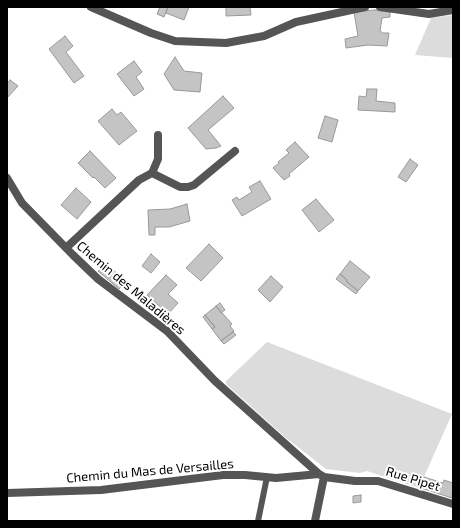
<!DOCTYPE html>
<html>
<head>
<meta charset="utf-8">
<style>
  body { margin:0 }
  #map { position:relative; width:460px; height:528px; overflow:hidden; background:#fff; font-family:"Exo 2",sans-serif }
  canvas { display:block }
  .frame { position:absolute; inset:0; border:8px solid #000; pointer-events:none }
</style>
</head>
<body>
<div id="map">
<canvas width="460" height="528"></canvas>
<div class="frame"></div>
</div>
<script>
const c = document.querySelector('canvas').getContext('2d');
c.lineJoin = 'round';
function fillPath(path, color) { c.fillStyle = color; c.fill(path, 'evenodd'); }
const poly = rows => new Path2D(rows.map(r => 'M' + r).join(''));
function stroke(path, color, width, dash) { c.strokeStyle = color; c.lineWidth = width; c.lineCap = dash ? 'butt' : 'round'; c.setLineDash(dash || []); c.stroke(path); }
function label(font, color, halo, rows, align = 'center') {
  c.font = font + ' "Exo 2",sans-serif'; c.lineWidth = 4; c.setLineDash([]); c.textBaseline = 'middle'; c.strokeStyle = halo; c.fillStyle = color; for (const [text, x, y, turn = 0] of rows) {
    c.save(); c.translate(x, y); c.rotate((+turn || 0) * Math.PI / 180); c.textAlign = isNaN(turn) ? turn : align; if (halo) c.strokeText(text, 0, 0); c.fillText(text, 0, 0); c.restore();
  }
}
fillPath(poly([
  [453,15,453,58,415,55,431,18],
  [267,342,452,414,419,488,367,471,360,473,326,469,285,437,226,384,226,381]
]), '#dcdcdc');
const building = poly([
  [160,7,168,7,164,17,157,14,160,7],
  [168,7,189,7,184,20,166,13,168,7],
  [226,7,250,7,251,15,226,16,226,7],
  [375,10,390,12,390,17,382,18,380,31,383,33,389,33,387,46,368,45,346,48,345,39,358,36,354,12,375,10],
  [65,36,73,46,66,52,84,76,74,83,49,49,65,36],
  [175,57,184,71,202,73,200,92,174,90,164,74,175,57],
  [134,61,142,72,136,77,144,89,134,96,117,74,134,61],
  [10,80,18,86,7,98,7,84,10,80],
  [367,89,377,89,376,101,395,103,395,112,358,110,359,96,366,97,367,89],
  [223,96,234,108,208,130,221,146,216,148,206,149,188,128,223,96],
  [112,109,117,115,121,112,137,131,119,145,98,121,112,109],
  [325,116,338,120,332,142,318,138,325,116],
  [295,142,309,157,289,174,290,176,284,180,273,168,279,163,278,162,289,153,286,150,295,142],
  [90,151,116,178,105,188,94,177,93,178,78,163,90,151],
  [410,159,418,165,406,182,398,177,410,159],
  [260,181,271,199,242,216,232,200,237,197,239,200,252,192,249,187,260,181],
  [76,188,91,202,77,219,61,205,76,188],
  [316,199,334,220,319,232,302,210,316,199],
  [187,204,190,221,169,227,155,227,155,235,149,235,148,210,170,209,187,204],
  [209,244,223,258,201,281,186,268,209,244],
  [151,254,160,262,151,273,142,266,151,254],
  [350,261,370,277,358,291,346,281,347,280,340,274,350,261],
  [107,264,126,282,119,289,98,271,107,264],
  [340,274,347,280,346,281,358,291,356,294,336,279,340,274],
  [166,275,177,285,168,294,178,303,168,314,147,295,166,275],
  [271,276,283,287,270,302,258,290,271,276],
  [220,303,225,310,221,313,216,306,220,303],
  [216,306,232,324,230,326,234,331,221,341,212,329,215,327,205,315,216,306],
  [205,315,215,327,212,329,203,317,205,315],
  [233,332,236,335,224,344,221,341,233,332],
  [424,477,443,483,444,480,453,483,452,498,421,488,424,477],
  [361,495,361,502,353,503,353,496,361,495]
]);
fillPath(building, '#c4c4c4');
stroke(building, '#999', 1);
stroke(poly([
  [258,521,267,477]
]), '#555', 6);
stroke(poly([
  [91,7,151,33,175,41,226,43,264,36,296,22,365,7],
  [380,7,429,14,453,10],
  [152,173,180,187,188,187,194,185,235,151],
  [7,178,22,203,73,255,98,279,167,331,215,381,319,474,324,477,355,481,378,481,453,504],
  [66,248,139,180,152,173,158,159,158,135],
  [7,493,101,490,223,475,245,475,276,478,319,474],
  [315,521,324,477]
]), '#555', 8);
label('13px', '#000', '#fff', [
  ["Chemin des Maladières",131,288,40],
  ["Chemin du Mas de Versailles",150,471,-5],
  ["Rue Pipet",413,479,17]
]);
</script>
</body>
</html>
